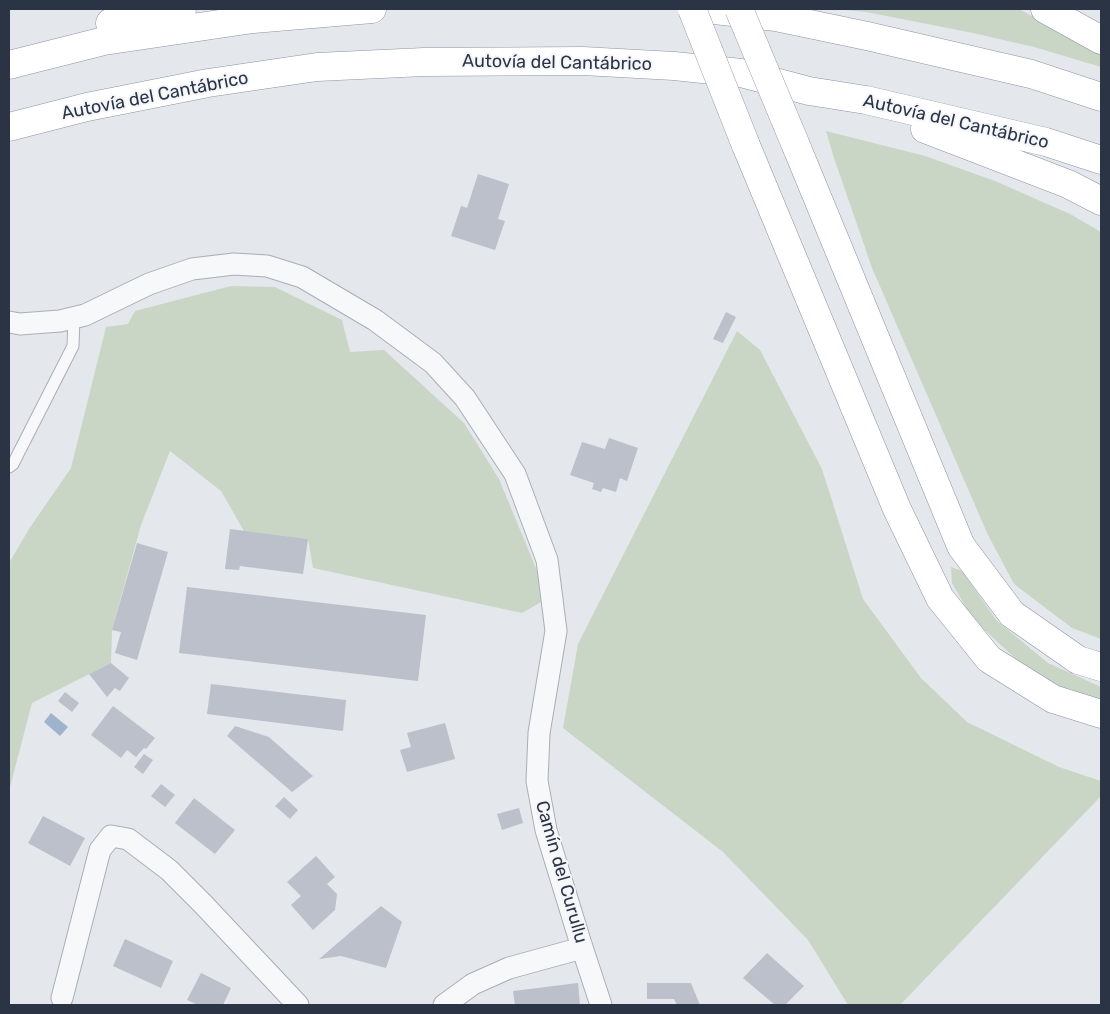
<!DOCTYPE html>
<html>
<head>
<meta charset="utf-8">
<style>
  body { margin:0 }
  #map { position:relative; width:1110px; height:1014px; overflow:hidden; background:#e4e7ec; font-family:Rubik,sans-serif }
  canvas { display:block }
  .frame { position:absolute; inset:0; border:10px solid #2b3445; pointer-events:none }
</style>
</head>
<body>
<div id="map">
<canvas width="1110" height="1014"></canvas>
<div class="frame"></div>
</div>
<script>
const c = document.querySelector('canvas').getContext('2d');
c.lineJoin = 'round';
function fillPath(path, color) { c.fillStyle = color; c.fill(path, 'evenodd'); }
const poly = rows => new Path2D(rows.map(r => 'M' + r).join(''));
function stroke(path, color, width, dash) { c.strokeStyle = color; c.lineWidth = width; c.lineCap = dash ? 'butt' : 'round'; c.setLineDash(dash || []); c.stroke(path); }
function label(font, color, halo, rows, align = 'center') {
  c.font = font + ' Rubik,sans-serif'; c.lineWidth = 4; c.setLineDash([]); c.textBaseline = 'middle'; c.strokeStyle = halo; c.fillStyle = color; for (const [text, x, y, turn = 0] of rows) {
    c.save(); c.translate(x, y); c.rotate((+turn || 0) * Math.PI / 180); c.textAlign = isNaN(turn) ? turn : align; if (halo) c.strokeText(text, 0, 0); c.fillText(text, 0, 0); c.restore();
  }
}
fillPath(poly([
  [834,9,1019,9,1101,53,1101,67,1034,47,973,33,866,12],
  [826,131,925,156,995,181,1070,214,1101,232,1101,639,1072,628,1014,584,988,535,872,268,834,158],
  [231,286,275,287,342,320,350,352,384,350,464,423,499,479,540,578,541,602,522,613,313,568,308,539,244,531,221,491,170,451,141,525,112,630,111,663,32,703,9,791,9,563,29,529,71,468,106,327,128,324,135,311],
  [737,331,760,350,822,469,863,599,921,678,967,722,1059,767,1101,781,1101,796,900,1005,848,1005,808,940,723,852,563,728,578,644],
  [951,567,962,571,997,621,1048,663,1101,687,1101,703,1068,693,1020,663,972,618,952,583]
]), '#c9d6c5');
fillPath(poly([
  [51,713,68,727,60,736,44,722]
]), '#9fb4cc');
fillPath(poly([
  [478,174,509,184,498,219,505,221,495,250,451,236,461,206,467,208],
  [726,312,736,317,723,343,713,339],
  [609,438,638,448,627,481,620,478,616,492,603,488,601,492,592,489,594,483,570,475,582,442,605,449],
  [230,529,308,539,303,574,240,566,239,570,225,569],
  [137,543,168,552,137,660,115,653,121,632,112,630],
  [187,587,426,615,418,681,179,653],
  [111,663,129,678,120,691,115,688,107,697,89,674],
  [211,684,346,700,343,731,207,714],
  [65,692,79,703,72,712,58,701],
  [113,706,155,738,146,749,144,748,136,757,127,750,121,758,91,735],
  [445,723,455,759,407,772,400,750,411,747,407,733],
  [235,726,269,737,313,776,292,792,227,736],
  [144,754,153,760,143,774,134,767],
  [161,784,175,795,165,807,151,796],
  [284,797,298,810,290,819,275,806],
  [194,798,235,830,215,854,175,823],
  [519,808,523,823,502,830,497,814],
  [43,816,85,838,70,866,28,843],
  [316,856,335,877,327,884,337,894,335,910,313,930,291,905,301,896,287,882],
  [381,906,402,922,386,968,341,956,319,959],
  [125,939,173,961,161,988,113,966],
  [767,953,804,986,785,1005,775,1005,743,978],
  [201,973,231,988,223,1005,198,1005,187,1000],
  [578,983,580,1005,515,1005,513,991],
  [647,983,691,983,700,1005,677,1005,674,999,647,999]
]), '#bbc0ca');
const lane = poly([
  [9,467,13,464,73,346,74,317]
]);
const street = poly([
  [9,322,20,324,60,321,85,315,149,284,192,269,234,264,267,266,302,277,375,320,433,363,465,398,515,474,547,560,556,631,539,733,537,781,546,830,580,941,601,1005],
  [62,998,100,850,111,836,128,839,169,870,203,904,298,1005],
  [444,1005,473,984,509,968,582,948]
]);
const highway = poly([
  [706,9,776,17,867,36,1031,74,1101,97],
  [1045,9,1101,40],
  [110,23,182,9],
  [9,65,104,41,253,19,372,9],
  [9,127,87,107,208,83,317,67,424,62,583,61,674,66,741,73,809,91,866,100,1046,142,1101,160],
  [925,129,1068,184,1101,201],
  [745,143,897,509,940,598,989,659,1053,699,1101,714],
  [797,148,961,546,1012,614,1078,660,1101,667]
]);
stroke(lane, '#a9aeb7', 13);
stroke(street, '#a9aeb7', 23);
stroke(highway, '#8b94a3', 29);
stroke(lane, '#f7f8fa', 11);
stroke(street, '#f7f8fa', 21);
stroke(highway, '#fff', 28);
const highwayBridge = poly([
  [692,9,745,143],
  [739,9,797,148]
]);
stroke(highwayBridge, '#8b94a3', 29, []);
stroke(highwayBridge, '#fff', 28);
label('18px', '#2b3445', '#f4f6f9', [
  ["Autovía del Cantábrico",557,63,1],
  ["Autovía del Cantábrico",155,96,-11],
  ["Autovía del Cantábrico",956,122,13],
  ["Camín del Curullu",561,872,74]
]);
</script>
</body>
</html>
